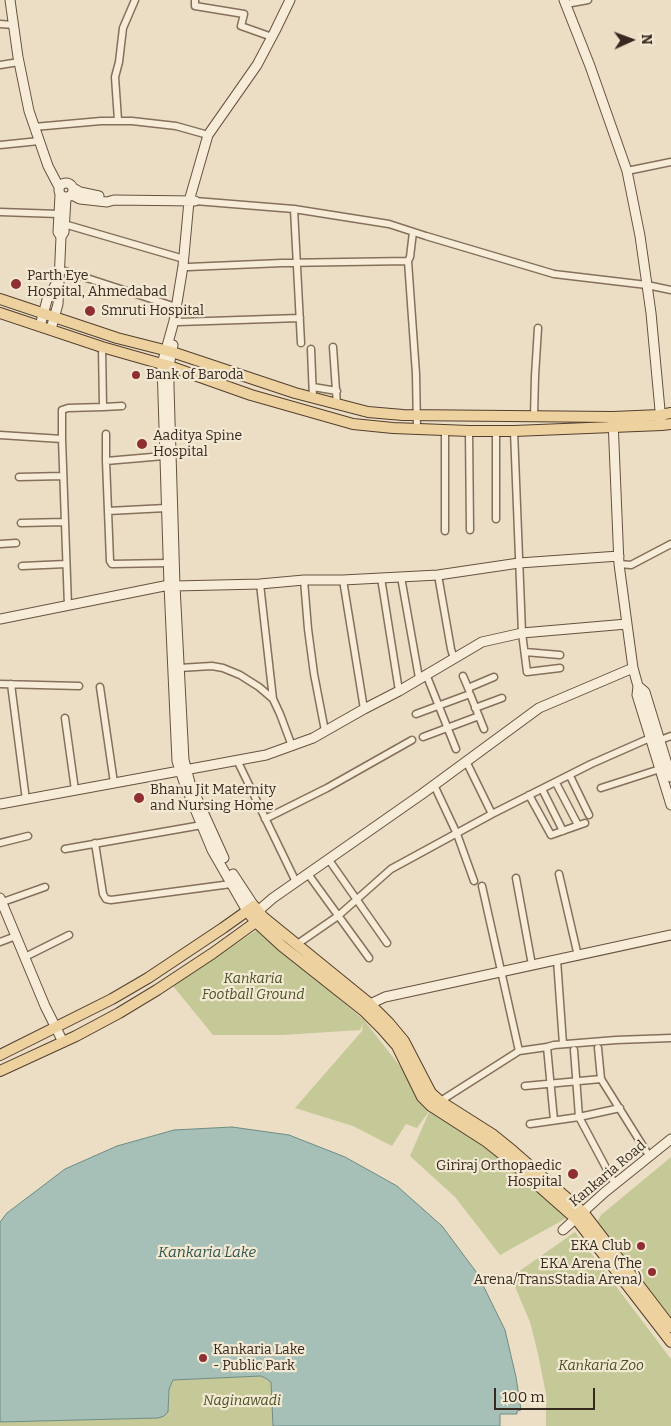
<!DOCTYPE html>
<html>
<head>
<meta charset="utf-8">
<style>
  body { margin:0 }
  #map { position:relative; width:671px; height:1426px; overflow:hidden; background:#ebdec4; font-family:Bitter,serif }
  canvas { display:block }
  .north { position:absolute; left:606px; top:15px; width:50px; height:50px; -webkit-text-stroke:4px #f3e9d3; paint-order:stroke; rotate:88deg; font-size:14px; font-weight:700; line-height:20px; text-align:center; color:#36291f }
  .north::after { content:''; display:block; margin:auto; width:18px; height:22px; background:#36291f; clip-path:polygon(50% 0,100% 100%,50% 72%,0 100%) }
  .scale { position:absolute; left:494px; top:1388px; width:101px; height:22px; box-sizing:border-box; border:2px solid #36291f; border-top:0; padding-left:6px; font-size:15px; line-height:18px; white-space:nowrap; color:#36291f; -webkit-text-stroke:4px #f3e9d3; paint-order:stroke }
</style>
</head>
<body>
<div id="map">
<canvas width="671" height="1426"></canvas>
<div class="north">N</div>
<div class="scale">100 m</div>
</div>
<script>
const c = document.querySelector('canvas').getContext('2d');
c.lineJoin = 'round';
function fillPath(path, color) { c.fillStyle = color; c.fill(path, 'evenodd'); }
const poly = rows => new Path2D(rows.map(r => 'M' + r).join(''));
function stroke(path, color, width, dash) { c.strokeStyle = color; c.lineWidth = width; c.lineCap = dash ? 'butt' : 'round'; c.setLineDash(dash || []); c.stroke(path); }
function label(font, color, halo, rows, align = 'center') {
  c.font = font + ' Bitter,serif'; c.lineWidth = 4.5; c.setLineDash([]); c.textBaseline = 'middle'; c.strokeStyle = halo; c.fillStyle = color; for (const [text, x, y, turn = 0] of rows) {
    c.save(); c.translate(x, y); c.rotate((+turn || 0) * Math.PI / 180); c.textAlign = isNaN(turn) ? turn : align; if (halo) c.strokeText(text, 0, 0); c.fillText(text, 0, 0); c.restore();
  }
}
fillPath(poly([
  [257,930,364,1020,431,1106,572,1215,500,1255,455,1197,410,1156,430,1110,417,1128,406,1124,392,1146,353,1126,295,1108,362,1031,363,1023,360,1030,283,1035,213,1035,173,986,188,975],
  [671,1157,671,1318,670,1319,598,1226,597,1222,601,1215],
  [575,1232,671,1359,671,1426,546,1426,546,1394,538,1354,530,1322,511,1277],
  [261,1376,267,1379,271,1382,273,1426,0,1426,0,1422,158,1418,169,1405,169,1389,173,1380]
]), '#c5c998');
const water = poly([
  [232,1127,289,1135,345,1157,397,1186,442,1226,477,1273,505,1330,516,1377,521,1410,517,1411,517,1414,500,1414,500,1426,273,1426,271,1382,267,1379,261,1376,173,1380,169,1389,168,1412,164,1416,158,1418,0,1422,0,1222,7,1213,65,1169,117,1146,174,1130,232,1127]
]);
fillPath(water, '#a6bfb7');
stroke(water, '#6d8c84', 1);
const street = poly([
  [195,0,195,6,244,14,241,26,272,37],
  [566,4,588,0],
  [0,24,14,25],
  [0,65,19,62],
  [118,120,115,77,119,62,123,28,135,0],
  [34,127,101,121,132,121,176,126,208,135],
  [0,145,39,141],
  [627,171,671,162],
  [195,201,294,209,389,224,426,236,554,274,647,285,671,290],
  [294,209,301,343],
  [0,212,59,214],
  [64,224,184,259],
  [413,232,410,257,408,261,416,374,417,429],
  [188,267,282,263,408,261],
  [59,269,176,307],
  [178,322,300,318],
  [333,347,337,405],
  [311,349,313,398],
  [313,387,337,391],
  [103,407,122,406],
  [534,417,535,376,538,328],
  [445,430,445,531],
  [469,431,470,530],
  [514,431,522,633,527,672,560,668],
  [106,434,106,461,164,456],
  [0,435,62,439,68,606],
  [62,439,62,410,68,408,103,407,102,347],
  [106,461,110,561,112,564,168,563],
  [19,477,63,476],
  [108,511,166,508],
  [496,519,496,431],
  [21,523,65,522],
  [0,544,16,543],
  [619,564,631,565,671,544],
  [22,566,66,564],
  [438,575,451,649,454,659],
  [401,577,419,678],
  [381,578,399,691],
  [304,580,308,629,314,674,325,731],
  [343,580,364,709],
  [260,584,273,699],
  [525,652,560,655],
  [179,668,212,666,223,668,240,675,259,687,273,699,280,714,292,746],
  [426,674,456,749],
  [463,676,469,690],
  [0,684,79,686],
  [11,684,26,800],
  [100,687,114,783],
  [468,688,494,677],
  [475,708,502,698],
  [416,714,470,694,484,729],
  [65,718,75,790],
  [423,737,479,716],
  [237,760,296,882],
  [466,761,492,814],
  [570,776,589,815],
  [556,783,578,825],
  [434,785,457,834,474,881],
  [601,788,660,769],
  [542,789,563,831],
  [529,795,551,835,585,823],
  [265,819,327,788,412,740],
  [0,843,28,836],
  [95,843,103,894,106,899,111,900,231,884],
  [65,849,202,825],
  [329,860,387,943],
  [308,874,369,958],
  [559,874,578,956],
  [516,878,532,965],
  [482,886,519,1051],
  [0,903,45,887],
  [0,942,16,936],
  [296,945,338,916,391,869,492,814,591,764,650,738,660,740,671,736],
  [25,957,69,935],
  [557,960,563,1044],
  [547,1047,554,1120],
  [598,1048,601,1079,646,1151],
  [574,1050,579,1117,612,1179],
  [525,1086,601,1079],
  [439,1102,519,1051,547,1047,554,1045,616,1040,671,1038],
  [530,1124,579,1117,620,1108]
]);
const secondary = poly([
  [10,0,18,57,29,111,48,166,59,187],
  [564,0,590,66,627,171,640,236,651,313,661,421],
  '59 190a7 7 0 1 1 14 0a7 7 0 1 1-14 0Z',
  [73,188,80,192,99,196],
  [60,195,58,232,61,237,64,232,66,198],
  [72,195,80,199,107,202,114,200,195,201],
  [40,326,47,300,57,282],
  [51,329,58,304,61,237],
  [173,345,169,366,169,387,175,586,184,760,190,783,224,858],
  [613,420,619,564,627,624,633,668,638,686,637,695,671,805],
  [0,619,169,585,175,586,260,584,304,580,343,580,438,575,519,563,619,556],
  [638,686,645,692,671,777],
  [0,804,266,755,313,738,364,709,399,691,482,642,522,633,627,624],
  [233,874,254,906],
  [0,898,45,1006,63,1042],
  [247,911,212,850,185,785,177,761,169,585,162,364,174,321,183,266,189,201,208,135,257,65,275,31,290,0],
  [258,911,273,898,422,794,539,708,633,668],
  [366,1008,370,1004,385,997,671,935],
  [563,1230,605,1192,671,1139]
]);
const primary = poly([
  [0,299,117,338,172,352,295,393,368,412,403,415,613,417,660,415,671,413],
  [0,313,102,347,169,366,251,395,353,424,393,428,469,431,514,431,662,425,671,424],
  [247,911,256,922,282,946,364,1011,382,1029,397,1046,422,1097,431,1106,487,1142,507,1158,576,1219,671,1342],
  [0,1055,112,999,148,978,223,928,254,906,263,917,370,1004,389,1023,404,1041,431,1093,440,1101,492,1134,513,1151,583,1212,671,1327],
  [0,1071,76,1036,119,1013,157,990,213,953,260,919]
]);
stroke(street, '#85705b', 9);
stroke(secondary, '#67513f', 11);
stroke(primary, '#533f2f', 12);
stroke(street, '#f7ecd7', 6);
stroke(secondary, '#f7ecd7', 9);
stroke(primary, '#edd19e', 10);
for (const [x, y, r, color] of [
  [16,284,6,"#902f33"],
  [90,311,6,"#902f33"],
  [136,375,5,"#902f33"],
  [142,444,6,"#902f33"],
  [139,798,6,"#902f33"],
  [573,1174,6,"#902f33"],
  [641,1246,5,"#902f33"],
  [652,1272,5,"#902f33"],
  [203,1358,5,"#902f33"]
]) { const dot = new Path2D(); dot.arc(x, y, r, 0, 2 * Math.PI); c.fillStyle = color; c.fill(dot); stroke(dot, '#f3e9d3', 2); }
label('14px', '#36291f', '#f3e9d3', [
  ["Parth Eye",27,276],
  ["Hospital, Ahmedabad",27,292],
  ["Smruti Hospital",101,311],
  ["Bank of Baroda",146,375],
  ["Aaditya Spine",153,436],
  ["Hospital",153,452],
  ["Bhanu Jit Maternity",150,790],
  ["and Nursing Home",150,806],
  ["Giriraj Orthopaedic",562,1166,"right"],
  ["Hospital",562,1182,"right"],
  ["EKA Club",631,1246,"right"],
  ["EKA Arena (The",642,1264,"right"],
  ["Arena/TransStadia Arena)",642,1280,"right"],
  ["Kankaria Lake",213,1350],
  ["- Public Park",213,1366]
], 'left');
label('italic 14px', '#485126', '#f3e9d3', [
  ["Kankaria",253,979],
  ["Football Ground",253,995],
  ["Kankaria Zoo",601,1366],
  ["Naginawadi",242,1401]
]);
label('14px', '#36291f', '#f3e9d3', [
  ["Kankaria Road",608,1174,-40]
]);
label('italic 15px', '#2f5551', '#f3e9d3', [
  ["Kankaria Lake",207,1253]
]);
</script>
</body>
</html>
